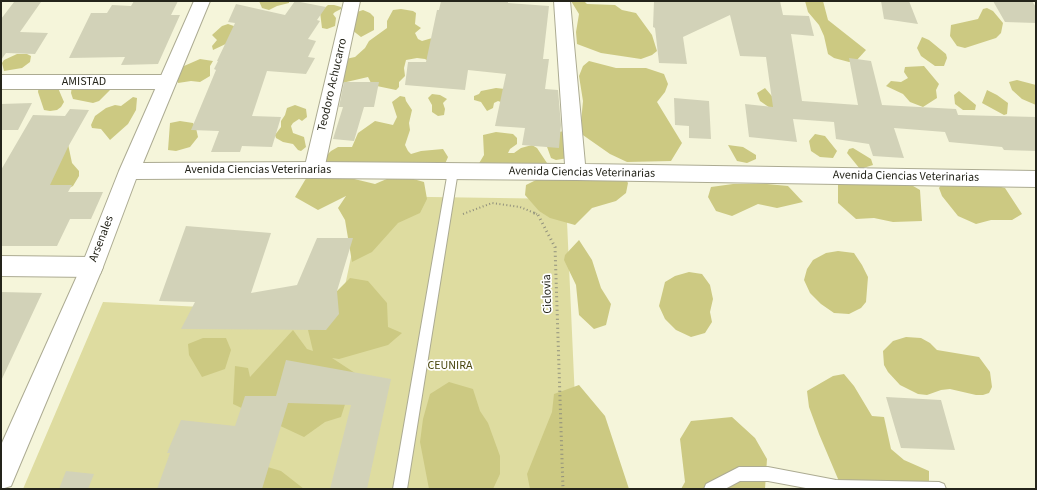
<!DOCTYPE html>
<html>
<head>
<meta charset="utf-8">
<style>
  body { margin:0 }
  #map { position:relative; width:1037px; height:490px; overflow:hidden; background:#f5f5da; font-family:"Source Sans 3",sans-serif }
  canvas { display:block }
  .frame { position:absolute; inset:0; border:2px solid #24241a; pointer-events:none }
</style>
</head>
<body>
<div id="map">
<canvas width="1037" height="490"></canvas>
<div class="frame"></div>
</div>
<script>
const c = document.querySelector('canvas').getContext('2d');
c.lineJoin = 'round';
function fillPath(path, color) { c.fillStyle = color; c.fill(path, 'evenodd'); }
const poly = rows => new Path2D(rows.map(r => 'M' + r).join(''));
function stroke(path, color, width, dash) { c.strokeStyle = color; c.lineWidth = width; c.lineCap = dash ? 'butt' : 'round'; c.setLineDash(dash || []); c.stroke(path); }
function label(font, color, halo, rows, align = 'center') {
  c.font = font + ' "Source Sans 3",sans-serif'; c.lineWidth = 3.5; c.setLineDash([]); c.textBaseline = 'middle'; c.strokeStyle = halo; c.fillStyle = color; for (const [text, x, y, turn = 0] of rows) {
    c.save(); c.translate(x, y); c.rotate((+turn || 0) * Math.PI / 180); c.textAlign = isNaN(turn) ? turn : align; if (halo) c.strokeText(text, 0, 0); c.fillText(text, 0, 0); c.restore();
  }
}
fillPath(poly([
  [364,196,566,199,579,489,23,489,103,302,339,314]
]), '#dedca0');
fillPath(poly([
  [259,1,289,1,289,3,277,6,269,10,262,8],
  [571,1,584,1,587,4,615,5,622,10,636,13,652,35,657,51,652,55,641,59,601,53,577,44,576,32,579,14],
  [805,1,823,1,828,20,866,50,856,61,849,62,834,58,828,54,824,36,819,25,808,12],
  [328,5,334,5,341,7,341,9,335,12,333,14,336,18,335,26,327,29,322,28,320,12],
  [987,8,993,11,1003,23,1001,33,996,38,965,48,957,46,950,36,951,25,978,19,983,9],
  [401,9,413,11,416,13,415,24,421,28,415,33,418,39,422,41,439,36,433,64,425,59,417,58,406,60,404,68,405,76,399,82,399,87,396,90,372,85,368,77,342,83,341,60,355,57,365,48,369,41,387,28,387,21,393,10],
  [363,10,370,13,374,17,374,30,361,37,352,30,357,12],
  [228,24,251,32,213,50,212,46,217,40,212,35,222,26],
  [922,37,929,40,946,54,947,58,944,66,935,66,921,56,917,48],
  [17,54,27,54,31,56,30,62,22,68,4,71,2,63,4,60],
  [200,59,213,61,210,66,210,76,200,82,191,81,178,83,177,77,179,71,184,66],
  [589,61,616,68,646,68,664,74,668,84,665,92,657,102,682,143,671,161,627,162,610,154,580,133,583,101,579,76,583,66],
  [924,66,939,84,936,90,937,98,923,107,910,102,903,94,886,86,891,81,901,82,908,78,904,72,905,67],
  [1017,80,1036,85,1036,105,1022,99,1012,90,1009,82],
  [106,83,110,90,99,101,93,103,73,99,71,93,72,86],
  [39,84,58,88,64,102,61,107,57,110,50,111,44,110,38,92],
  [496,88,505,89,506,104,498,101,494,103,493,108,487,111,481,102,474,100,474,96,479,94,481,91],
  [765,88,776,101,773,110,760,101,757,93],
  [987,90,997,95,1008,103,1007,114,1004,115,982,103],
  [959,91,976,105,975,110,963,110,955,104,954,95],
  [432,94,440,95,447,99,443,103,445,109,444,115,438,116,432,112,432,105,428,98],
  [400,96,405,97,406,101,412,110,409,123,410,130,405,145,408,151,411,154,421,151,443,149,448,157,445,164,399,175,424,182,427,199,420,213,398,223,372,252,352,262,345,220,338,208,346,196,318,210,295,197,311,170,324,167,327,155,331,151,338,147,352,147,358,133,375,121,393,125,397,117,392,102],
  [396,175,375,184,346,177],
  [133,97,137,98,136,110,128,124,110,140,101,129,92,128,91,125,95,116,106,108,115,105,121,106],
  [295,105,306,109,307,117,302,121,299,119,293,123,291,126,293,133,304,137,306,147,301,151,298,150,293,144,283,142,276,138,275,135,281,127,281,121,285,115,287,108],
  [180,121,193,123,196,128,198,137,190,147,176,151,168,150,170,123],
  [564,131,568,158,556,160,551,158,546,144,554,133],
  [496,132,513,134,517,138,517,144,510,149,508,153,514,153,521,148,532,145,537,148,547,163,543,169,478,165,484,155,483,135],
  [815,134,825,136,837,151,833,158,820,157,811,151,809,141],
  [68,144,72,163,79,171,79,176,73,186,65,190,56,190,48,184],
  [728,145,743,147,756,155,756,159,747,163,737,161],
  [853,148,871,159,873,165,860,169,847,153,849,149],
  [622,173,628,183,626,193,616,201,592,208,575,225,550,218,539,211,525,195,526,185,538,179],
  [943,182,982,182,1005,188,1022,214,1012,220,991,220,976,224,958,216,942,196,939,188],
  [838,183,908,183,920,190,922,221,893,222,874,218,856,219,838,203],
  [733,184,767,184,788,186,803,202,777,208,758,204,732,216,716,211,708,197,711,187],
  [579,240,592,260,601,288,611,304,606,325,594,329,579,315,576,285,564,260,565,255],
  [838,251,854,253,862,265,868,277,866,302,861,308,849,314,834,313,821,304,810,293,804,280,807,269,813,260,826,253],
  [689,272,702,274,710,285,713,299,710,312,712,322,705,333,691,337,676,330,665,319,659,306,665,282,675,276],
  [350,278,368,281,387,303,388,327,402,333,388,345,339,359,332,358,355,373,341,417,325,422,304,437,233,404,235,366,248,368,250,377,293,330,307,349,313,351,308,330,337,291],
  [906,337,921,338,930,343,937,350,979,357,990,372,992,387,989,393,983,395,976,395,950,389,941,390,927,395,918,394,900,385,888,372,884,365,883,351,893,341],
  [203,338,226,338,231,350,225,369,202,377,189,355,188,344],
  [844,374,854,386,872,416,884,417,891,449,904,460,929,471,929,488,927,489,841,486,819,434,809,407,807,391,833,376],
  [449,382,473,389,480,411,488,423,500,456,500,474,493,489,429,489,420,442,423,419,430,394],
  [579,385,605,416,629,489,530,489,527,474,552,412,554,394],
  [732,417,755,438,767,459,765,489,681,489,685,482,680,439,691,421],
  [254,463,281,471,304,489,182,489]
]), '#ccc982');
fillPath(poly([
  [134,1,178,1,171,15,180,15,158,64,121,65,125,57,69,58,91,13,107,13,112,5,131,6],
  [295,1,326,7,317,20,320,21,308,39,316,41,308,57,315,58,306,74,267,71,252,116,281,117,272,147,242,146,240,152,211,152,219,131,191,130,216,70,214,69,218,61,217,61,235,23,228,22,236,4,285,15],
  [441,1,508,1,508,3,549,6,543,59,549,59,545,89,558,90,561,125,559,148,522,145,525,128,495,126,506,74,468,70,465,90,405,85,408,62,426,62,437,10,439,10],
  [654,1,780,1,783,15,809,16,814,36,791,34,802,101,858,105,849,58,871,61,882,105,956,109,958,115,1036,117,1036,151,1004,150,1002,147,949,142,945,132,894,128,904,158,873,156,869,144,836,139,834,122,793,119,797,142,749,137,745,104,773,107,766,57,740,56,730,15,683,37,687,64,659,63,655,28,653,27],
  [881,1,909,1,918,24,884,19],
  [993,1,1032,1,1036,7,1036,23,1005,22],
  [14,2,41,2,20,32,48,33,35,54,6,53,1,60,1,19],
  [344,82,379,82,374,107,364,107,354,141,333,139,343,107,339,107],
  [674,98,709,101,711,139,689,138,689,126,675,125],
  [32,103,18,130,1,130,1,104],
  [70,109,89,110,68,147,50,185,72,185,68,192,103,192,91,219,70,219,57,246,1,246,1,170,33,115,65,116],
  [186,226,271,233,251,293,297,285,317,238,353,238,337,291,339,314,326,330,181,329,195,302,159,301],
  [1,292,42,293,1,381],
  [286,360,391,379,367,489,330,489,351,405,288,403,262,489,157,489,170,453,167,453,181,420,235,426,245,396,276,396],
  [886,397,941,400,955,450,901,448],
  [66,471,94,474,88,489,59,489]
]), '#d2d2b8');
const lane = poly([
  [453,167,457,168,458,171,407,489,393,489,448,171,449,168,453,167],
  [739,467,768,467,836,480,939,482,944,484,946,489,811,489,768,481,740,481,725,489,704,489,706,484,739,467]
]);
const street = poly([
  [344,1,360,1,324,170,321,176,314,178,307,176,304,170,344,1],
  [1,75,167,75,173,77,176,82,173,87,167,89,1,89,1,75],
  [1,256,92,257,100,260,103,267,100,274,92,277,1,276,1,256]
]);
const secondary = poly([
  [194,1,210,1,143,163,314,162,565,164,554,1,570,1,585,164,1036,171,1036,187,576,180,314,178,136,179,103,267,11,486,1,489,1,445,81,267,119,171,194,1]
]);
stroke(lane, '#acab92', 2);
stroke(street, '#acab92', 2);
stroke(secondary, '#acab92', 2);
stroke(poly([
  [463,214,492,203,520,207,537,214]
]), '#8f8f7c', 2, [1, 2.5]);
stroke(poly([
  [534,213,538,215,555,247,563,489]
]), '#8f8f7c', 3, [1, 3.5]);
fillPath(lane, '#fff');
fillPath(street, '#fff');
fillPath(secondary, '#fff');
label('12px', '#24241a', '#fff', [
  ["AMISTAD",84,82],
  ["Teodoro Achucarro",333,85,-77],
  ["Avenida Ciencias Veterinarias",258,170],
  ["Avenida Ciencias Veterinarias",582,173,1],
  ["Avenida Ciencias Veterinarias",906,177,1],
  ["Arsenales",102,239,-69],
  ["Ciclovia",548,294,-92]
]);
label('12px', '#4a4710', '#fff', [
  ["CEUNIRA",450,366]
]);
</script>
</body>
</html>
